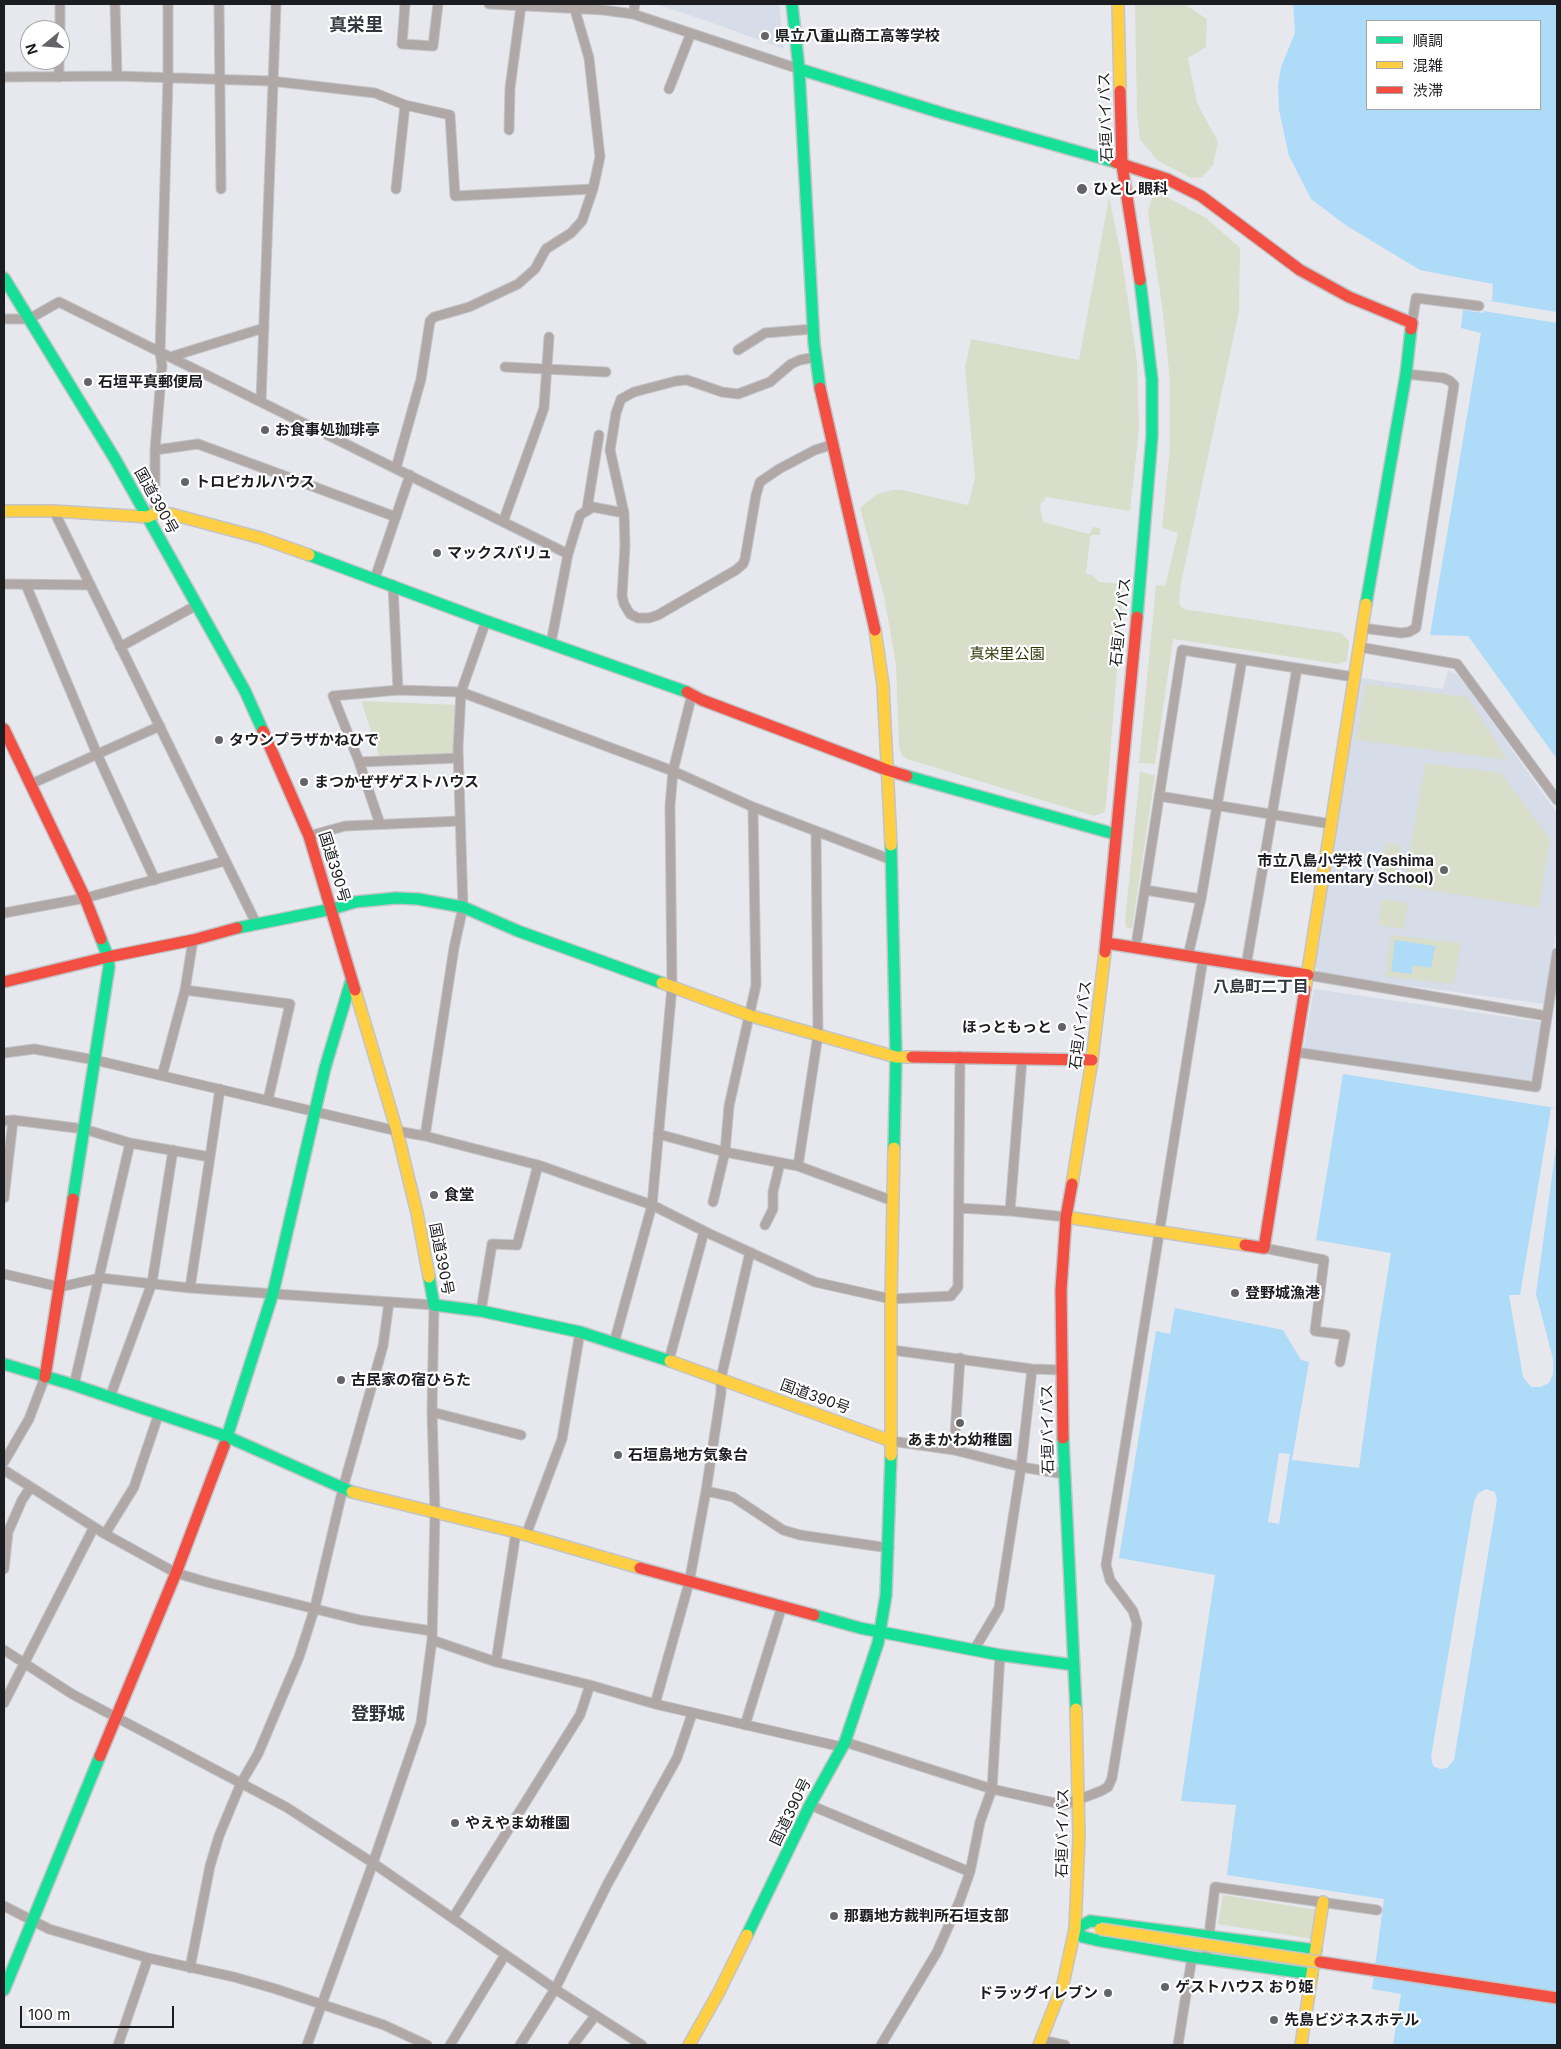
<!DOCTYPE html>
<html>
<head>
<meta charset="utf-8">
<style>
  body { margin:0 }
  #map { position:relative; width:1561px; height:2049px; overflow:hidden; background:#e6e8ee; font-family:Inter,"Noto Sans JP",sans-serif }
  canvas { display:block }
  .frame { position:absolute; inset:0; border:5px solid #1c1d21; pointer-events:none }
  .legend { position:absolute; left:1366px; top:20px; width:175px; height:90px; box-sizing:border-box; background:#fff; border:1px solid #a4a5a6; margin:0; padding:6px 9px; list-style:none; font-size:15px; color:#1c1d21 }
  .legend li { display:flex; align-items:center; gap:10px; height:25px }
  .legend b { width:25px; border:1px solid #a4a5a6 }
  .north { position:absolute; left:20px; top:20px; width:50px; height:50px; box-sizing:border-box; background:#fff; border:1px solid #a4a5a6; border-radius:50%; rotate:253deg; font-size:14px; font-weight:700; line-height:20px; text-align:center; color:#1c1d21 }
  .north::after { content:''; display:block; margin:auto; width:18px; height:22px; background:#636469; clip-path:polygon(50% 0,100% 100%,50% 72%,0 100%) }
  .scale { position:absolute; left:20px; top:2006px; width:154px; height:22px; box-sizing:border-box; border:2px solid #1c1d21; border-top:0; padding-left:6px; font-size:15px; line-height:18px; white-space:nowrap; color:#1c1d21; -webkit-text-stroke:4px #fff; paint-order:stroke }
</style>
</head>
<body>
<div id="map">
<canvas width="1561" height="2049"></canvas>
<div class="frame"></div>
<ul class="legend">
<li><b style="height:6px;background:#16e098"></b>順調</li>
<li><b style="height:6px;background:#ffcf43"></b>混雑</li>
<li><b style="height:6px;background:#f24e42"></b>渋滞</li>
</ul>
<div class="north">N</div>
<div class="scale">100 m</div>
</div>
<script>
const c = document.querySelector('canvas').getContext('2d');
c.lineJoin = 'round';
function fillPath(path, color) { c.fillStyle = color; c.fill(path, 'evenodd'); }
const poly = rows => new Path2D(rows.map(r => 'M' + r).join(''));
function stroke(path, color, width, dash) { c.strokeStyle = color; c.lineWidth = width; c.lineCap = dash ? 'butt' : 'round'; c.setLineDash(dash || []); c.stroke(path); }
function label(font, color, halo, rows, align = 'center') {
  c.font = font + ' Inter,"Noto Sans JP",sans-serif'; c.lineWidth = 4.5; c.setLineDash([]); c.textBaseline = 'middle'; c.strokeStyle = halo; c.fillStyle = color; for (const [text, x, y, turn = 0] of rows) {
    c.save(); c.translate(x, y); c.rotate((+turn || 0) * Math.PI / 180); c.textAlign = isNaN(turn) ? turn : align; if (halo) c.strokeText(text, 0, 0); c.fillText(text, 0, 0); c.restore();
  }
}
fillPath(poly([
  [656,4,779,4,784,49,710,22],
  [1448,670,1457,675,1467,687,1557,813,1557,928,1545,1004,1321,974,1315,966,1361,678,1443,689],
  [1314,989,1542,1022,1533,1083,1304,1048]
]), '#d6dce8');
fillPath(poly([
  [1135,4,1187,4,1187,6,1207,19,1206,47,1188,58,1197,103,1218,142,1213,165,1202,177,1191,178,1157,160,1140,139,1137,113],
  [1163,195,1206,218,1240,248,1239,311,1181,583,1179,603,1183,609,1341,633,1349,641,1347,661,1338,664,1173,639,1155,764,1139,763,1156,585,1165,586,1178,533,1162,528,1170,447,1170,380,1163,313,1148,213,1152,198],
  [1109,197,1121,254,1137,361,1139,430,1130,511,1045,497,1044,502,1041,502,1040,511,1042,514,1043,522,1089,534,1091,532,1092,527,1100,528,1100,535,1093,535,1090,536,1086,574,1092,575,1099,582,1124,584,1106,805,1105,812,1094,816,907,759,902,755,899,747,896,665,884,596,860,508,877,494,893,490,902,490,968,505,975,478,965,367,971,339,1079,360],
  [1366,684,1467,697,1508,760,1356,740],
  [361,701,458,705,456,755,380,758],
  [1425,763,1501,773,1550,839,1539,908,1404,886],
  [1140,772,1155,775,1132,929,1126,927,1125,920],
  [1386,842,1401,845,1394,886,1379,883],
  [1382,899,1408,903,1404,929,1378,925],
  [1391,935,1461,943,1454,984,1385,976],
  [1223,1895,1317,1910,1313,1939,1218,1924]
]), '#d8deca');
fillPath(poly([
  [1293,4,1557,4,1557,759,1468,636,1430,635,1481,333,1461,328,1463,310,1483,313,1484,300,1492,301,1493,284,1420,270,1347,226,1311,199,1289,156,1279,110,1278,85,1281,67,1295,33],
  [1367,21,1540,21,1540,109,1367,109],
  [1395,940,1435,946,1431,968,1413,965,1411,974,1391,971],
  [1343,1074,1556,1108,1557,1103,1557,2045,1393,2045,1401,1994,1372,1989,1384,1899,1227,1875,1236,1805,1181,1801,1215,1575,1119,1558,1156,1331,1170,1334,1175,1308,1283,1330,1301,1360,1309,1362,1292,1460,1359,1468,1377,1339,1391,1253,1316,1240]
]), '#addbf8');
fillPath(poly([
  [1484,300,1557,312,1557,323,1483,311],
  [1551,1108,1557,1108,1557,1140,1536,1294,1553,1359,1553,1374,1549,1383,1540,1387,1531,1387,1523,1377,1509,1295,1520,1295],
  [1279,1453,1290,1454,1279,1524,1268,1522],
  [1486,1489,1495,1492,1497,1500,1454,1760,1447,1768,1440,1769,1433,1766,1431,1757,1474,1502,1478,1493]
]), '#e6e8ee');
const street = poly([
  [115,4,117,76],
  [219,4,221,189],
  [405,4,402,44,433,46,438,4],
  [489,4,603,10,633,14,799,69],
  [633,14,635,4],
  [60,30,60,4],
  [4,77,117,76,271,81,375,93,405,105,450,115,455,196,593,189],
  [59,77,59,60],
  [669,89,691,33],
  [509,130,510,88,521,6],
  [396,189,405,105],
  [4,319,29,319,59,302,568,554],
  [1412,323,1416,298,1479,306],
  [738,350,765,333,813,329],
  [170,357,264,328],
  [816,357,800,360,791,364,770,382,738,394,722,392,687,380,676,381,634,392,621,399,616,413,610,450,624,513,625,546,622,596,624,604,630,614,638,618,649,618,658,615,736,570,743,564,745,559,756,495,760,482,779,469,815,450,831,445],
  [505,367,606,372],
  [261,401,276,4],
  [155,450,198,444,396,517],
  [396,468,421,379,430,321,434,317,469,307,518,284,535,269,546,249,571,233,582,221,593,189,600,157,589,58,575,10],
  [587,509,599,435],
  [54,511,256,923],
  [155,513,155,450,162,366,160,352,168,78,168,4],
  [503,522,544,408,549,337],
  [375,578,410,475],
  [4,584,90,585],
  [26,585,97,754,155,880],
  [393,585,398,690],
  [1362,628,1401,633,1409,632,1416,628,1454,385,1450,381,1444,378,1406,374],
  [551,643,568,554,580,515,593,507,624,513],
  [120,647,197,605],
  [1359,647,1457,664,1557,800],
  [359,762,458,758],
  [31,784,160,726],
  [1159,796,1331,824],
  [380,824,358,759,333,696,398,690,461,692,673,771,753,807,892,860],
  [309,836,345,826,460,821],
  [1145,890,1201,899],
  [4,913,85,898,225,861],
  [1137,939,1182,650,1354,677],
  [1188,956,1201,899,1242,660],
  [1246,966,1297,668],
  [1308,975,1547,1016],
  [185,990,290,1004,268,1100],
  [1295,1052,1536,1087,1557,953],
  [4,1053,34,1049,95,1060,397,1131,425,1136,538,1165,652,1205,710,1234,815,1282,891,1299,951,1296,958,1287,960,1056],
  [162,1076,185,990,193,940],
  [4,1121,13,1120,84,1129,130,1143,210,1157,190,1288],
  [658,1134,725,1152,798,1166,893,1201],
  [425,1136,454,948,463,907,458,748,461,692,486,621],
  [210,1157,220,1089],
  [798,1166,818,1035,816,832],
  [4,1198,13,1120],
  [713,1202,725,1152,729,1106,756,985,753,807],
  [959,1208,1010,1211,1066,1217],
  [1010,1211,1022,1059],
  [765,1225,773,1209,773,1192,780,1163],
  [1264,1248,1324,1260,1315,1331,1345,1335,1340,1362],
  [4,1274,60,1287,100,1278,190,1288,434,1305,432,1412,435,1513,432,1640,421,1723,373,1863,307,2045],
  [481,1311,492,1244,517,1245,538,1165],
  [614,1343,652,1205,672,987,670,806,673,771,692,694],
  [892,1350,1032,1369,1062,1370],
  [669,1360,704,1232],
  [74,1385,130,1143],
  [110,1397,152,1283,173,1150],
  [432,1412,521,1435],
  [891,1441,954,1450,1021,1467,1064,1474],
  [954,1450,960,1358],
  [4,1462,29,1419,45,1377],
  [4,1470,105,1534,176,1573,210,1583,360,1620,432,1631],
  [706,1491,733,1497,783,1530,800,1535,889,1548],
  [105,1534,134,1487,159,1413],
  [526,1535,562,1439,580,1332],
  [4,1569,8,1532,22,1500,30,1488],
  [432,1640,496,1662,590,1685,655,1704,842,1747],
  [4,1650,72,1694,286,1807,373,1863,555,1989,642,2045],
  [974,1650,999,1608,1021,1467,1032,1369],
  [496,1662,516,1532],
  [4,1703,94,1527],
  [655,1704,689,1583,706,1491,721,1393,721,1378,750,1252],
  [745,1725,782,1606],
  [845,1742,992,1789,1064,1805,1101,1791,1108,1787,1112,1778,1137,1624,1133,1611,1110,1580,1106,1565,1203,959],
  [810,1805,970,1872],
  [4,1906,49,1929,148,1958,234,1977,276,1989,384,2025,427,2045],
  [453,1918,580,1715,590,1685],
  [1206,1959,1215,1887,1377,1910],
  [190,1968,210,1866,219,1836,241,1783,258,1754,299,1657,315,1607,343,1488,383,1346,389,1302],
  [1042,2040,1065,2045],
  [118,2045,148,1958],
  [450,2045,505,1955],
  [520,2045,555,1989,608,1883,677,1758,692,1714],
  [573,2045,595,2016],
  [881,2045,937,1952,960,1900,970,1872,980,1822,992,1789,1000,1655],
  [1178,2045,1192,1957]
]);
const fast = poly([
  [792,4,799,69,814,343,820,388],
  [799,69,945,114,1115,162],
  [4,278,115,459,245,691,263,731],
  [309,555,486,621,687,692],
  [1366,604,1406,374,1411,329],
  [1137,617,1152,436,1152,380,1140,280],
  [907,776,1115,834],
  [891,845,896,1057,894,1148],
  [237,928,332,909,355,902,396,898,418,899,463,907,518,931,662,983],
  [73,1199,109,967,108,957,101,939],
  [429,1277,434,1305,481,1311,580,1332,670,1361],
  [4,1364,74,1385,228,1437,352,1492],
  [1063,1438,1076,1709],
  [224,1446,273,1293,325,1068,351,981],
  [814,1615,860,1628,1000,1655,1074,1665],
  [1075,1929,1090,1921,1316,1950],
  [1075,1929,1083,1937,1096,1940,1192,1957,1312,1974],
  [747,1935,810,1805,845,1742,878,1643,886,1595,891,1455],
  [4,1990,100,1756]
]);
const slow = poly([
  [1118,4,1120,91],
  [4,511,54,511,148,517,155,513,171,514,261,538,309,555],
  [875,630,883,685,891,845],
  [662,983,751,1016,896,1057,912,1057],
  [1305,989,1366,604],
  [355,990,397,1131,417,1213,429,1277],
  [1072,1184,1092,1060,1105,952],
  [1066,1217,1245,1245],
  [670,1361,891,1441,891,1455],
  [891,1441,891,1299,894,1148],
  [352,1492,516,1532,640,1568],
  [689,2045,719,1992,747,1935],
  [1039,2045,1063,1984,1075,1929,1079,1837,1076,1709],
  [1301,2045,1323,1902]
]);
const jam = poly([
  [1120,91,1122,165,1140,280],
  [1115,162,1167,179,1201,196,1300,270,1349,297,1412,323,1411,329],
  [820,388,875,630],
  [687,692,702,700,887,770,907,776],
  [4,729,85,898,101,939],
  [263,731,309,836,355,990],
  [1106,943,1308,975],
  [1105,952,1137,617],
  [4,982,108,957,193,940,237,928],
  [912,1057,1092,1060],
  [1245,1245,1264,1248,1305,989],
  [45,1377,73,1199],
  [1063,1438,1061,1290,1066,1217,1072,1184],
  [640,1568,814,1615],
  [100,1756,176,1573,224,1446]
]);
stroke(street, '#c2c4c8', 11);
stroke(fast, '#c2c4c8', 14);
stroke(slow, '#c2c4c8', 14);
stroke(jam, '#c2c4c8', 14);
stroke(street, '#afa8a6', 9);
stroke(fast, '#16e098', 11);
stroke(slow, '#ffcf43', 11);
stroke(jam, '#f24e42', 11);
const slowBridge = poly([
  [1100,1929,1320,1962]
]);
const jamBridge = poly([
  [1320,1962,1557,1998]
]);
stroke(slowBridge, '#c2c4c8', 14, []);
stroke(jamBridge, '#c2c4c8', 14, []);
stroke(slowBridge, '#ffcf43', 11);
stroke(jamBridge, '#f24e42', 11);
for (const [x, y, r, color] of [
  [765,36,5,"#636469"],
  [1082,189,6,"#636469"],
  [88,382,5,"#636469"],
  [265,430,5,"#636469"],
  [185,482,5,"#636469"],
  [437,553,5,"#636469"],
  [219,740,5,"#636469"],
  [304,782,5,"#636469"],
  [1444,870,5,"#636469"],
  [1062,1027,5,"#636469"],
  [434,1195,5,"#636469"],
  [1235,1293,5,"#636469"],
  [341,1380,5,"#636469"],
  [960,1423,5,"#636469"],
  [618,1455,5,"#636469"],
  [455,1823,5,"#636469"],
  [834,1916,5,"#636469"],
  [1165,1987,5,"#636469"],
  [1108,1993,5,"#636469"],
  [1274,2020,5,"#636469"]
]) { const dot = new Path2D(); dot.arc(x, y, r, 0, 2 * Math.PI); c.fillStyle = color; c.fill(dot); stroke(dot, '#fff', 2); }
label('bold 15px', '#1c1d21', '#fff', [
  ["県立八重山商工高等学校",775,36],
  ["ひとし眼科",1093,189],
  ["石垣平真郵便局",98,382],
  ["お食事処珈琲亭",275,430],
  ["トロピカルハウス",195,482],
  ["マックスバリュ",447,553],
  ["タウンプラザかねひで",229,740],
  ["まつかぜザゲストハウス",314,782],
  ["市立八島小学校 (Yashima",1434,861,"right"],
  ["Elementary School)",1434,878,"right"],
  ["ほっともっと",1052,1027,"right"],
  ["食堂",444,1195],
  ["登野城漁港",1245,1293],
  ["古民家の宿ひらた",351,1380],
  ["あまかわ幼稚園",960,1440,"center"],
  ["石垣島地方気象台",628,1455],
  ["やえやま幼稚園",465,1823],
  ["那覇地方裁判所石垣支部",844,1916],
  ["ゲストハウス おり姫",1175,1987],
  ["ドラッグイレブン",1098,1993,"right"],
  ["先島ビジネスホテル",1284,2020]
], 'left');
label('15px', '#1c1d21', '#fff', [
  ["石垣バイパス",1106,117,-92],
  ["国道390号",156,501,61],
  ["石垣バイパス",1121,622,-84],
  ["国道390号",334,867,73],
  ["石垣バイパス",1081,1025,-83],
  ["国道390号",441,1259,79],
  ["国道390号",815,1397,20],
  ["石垣バイパス",1048,1429,-91],
  ["国道390号",791,1812,-64],
  ["石垣バイパス",1063,1833,-89]
]);
label('15px', '#2f3605', '#fff', [
  ["真栄里公園",1007,654]
]);
label('bold 16px', '#333740', '#fff', [
  ["八島町二丁目",1261,987]
]);
label('bold 18px', '#333740', '#fff', [
  ["真栄里",356,26],
  ["登野城",378,1715]
]);
</script>
</body>
</html>
